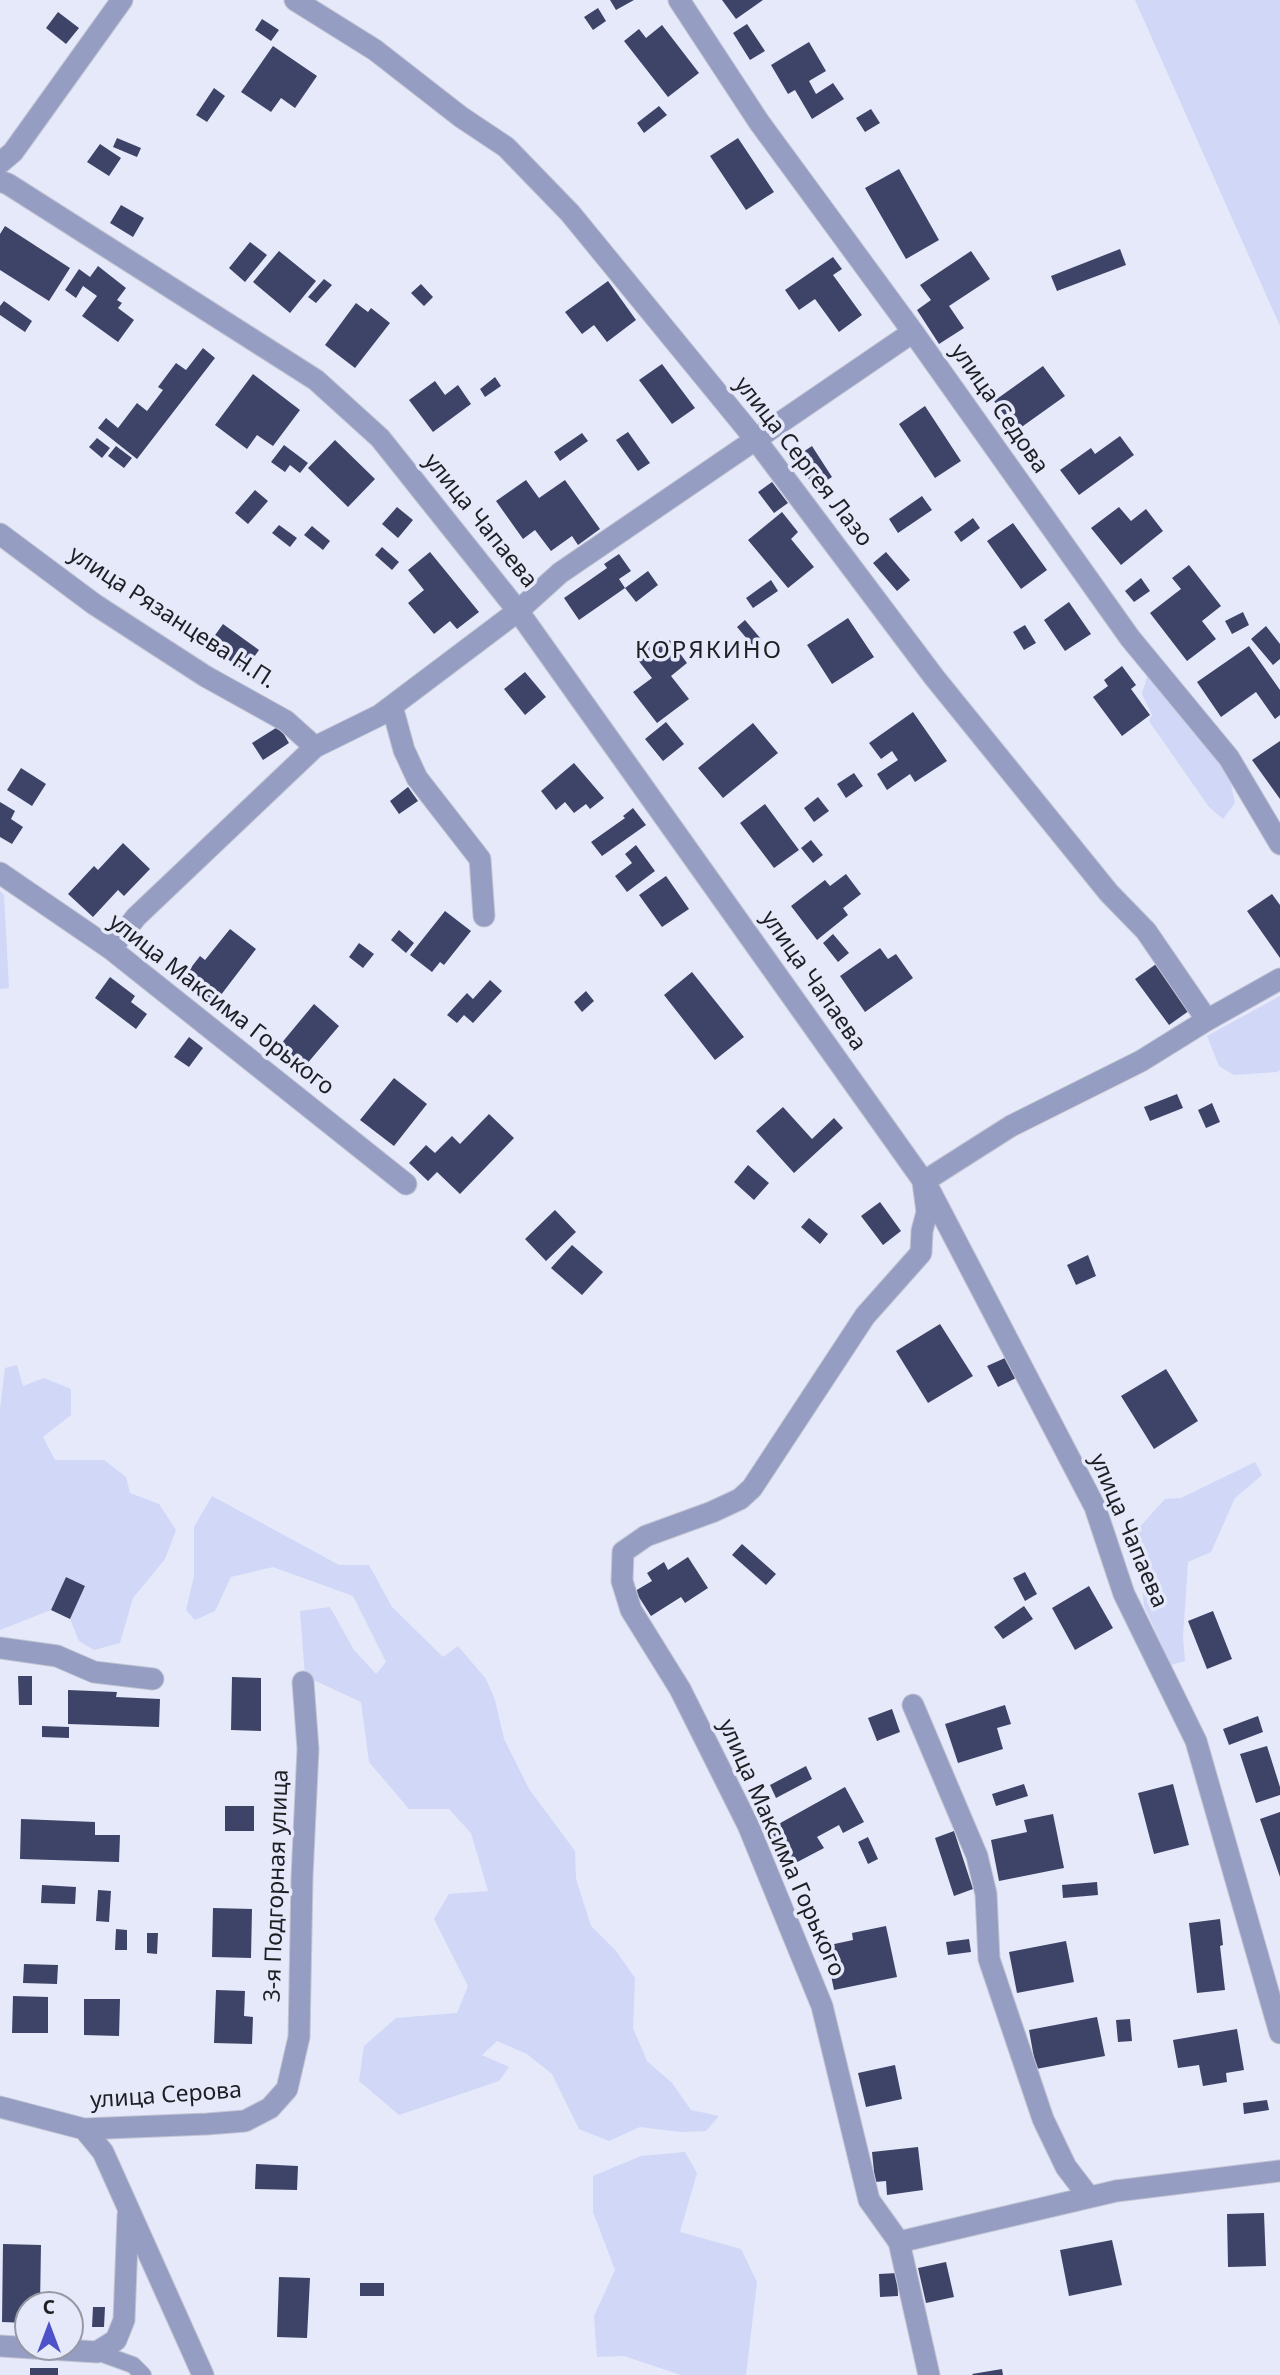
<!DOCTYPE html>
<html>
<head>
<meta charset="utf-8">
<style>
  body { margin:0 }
  #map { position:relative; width:1280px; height:2375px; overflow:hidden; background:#e6e9f9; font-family:"Noto Sans",sans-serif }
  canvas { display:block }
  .north { position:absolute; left:14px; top:2291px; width:70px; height:70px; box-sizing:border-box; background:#e6e9f9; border:2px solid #9698a4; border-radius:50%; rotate:0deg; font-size:19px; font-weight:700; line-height:28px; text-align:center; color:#1e1f25 }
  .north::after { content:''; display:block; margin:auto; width:24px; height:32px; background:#4d52c8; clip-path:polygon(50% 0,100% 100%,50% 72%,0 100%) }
</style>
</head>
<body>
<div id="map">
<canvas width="1280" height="2375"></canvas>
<div class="north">С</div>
</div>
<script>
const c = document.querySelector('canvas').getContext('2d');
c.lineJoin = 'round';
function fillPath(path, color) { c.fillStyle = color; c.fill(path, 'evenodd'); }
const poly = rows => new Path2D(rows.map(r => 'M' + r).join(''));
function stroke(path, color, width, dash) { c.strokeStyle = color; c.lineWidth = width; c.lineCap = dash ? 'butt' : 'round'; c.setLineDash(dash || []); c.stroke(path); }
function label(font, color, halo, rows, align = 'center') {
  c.font = font + ' "Noto Sans",sans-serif'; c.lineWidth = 7; c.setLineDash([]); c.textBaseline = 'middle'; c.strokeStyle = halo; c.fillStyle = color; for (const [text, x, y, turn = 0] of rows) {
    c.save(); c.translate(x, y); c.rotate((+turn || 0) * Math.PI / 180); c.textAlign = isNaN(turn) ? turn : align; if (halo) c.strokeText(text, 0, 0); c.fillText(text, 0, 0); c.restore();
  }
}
fillPath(poly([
  [1135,0,1280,0,1280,326],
  [1147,677,1156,678,1227,765,1235,803,1223,819,1209,807,1149,721,1152,715,1142,694],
  [0,891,4,895,9,988,0,989],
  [1280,996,1280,1070,1277,1072,1234,1075,1219,1066,1207,1036],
  [17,1365,23,1386,44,1378,71,1389,71,1415,43,1437,55,1460,104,1460,126,1477,130,1493,159,1504,176,1530,165,1559,133,1598,120,1643,94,1650,79,1641,70,1619,85,1586,66,1577,51,1610,0,1630,0,1409,5,1368],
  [1255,1462,1262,1475,1235,1498,1211,1552,1188,1562,1183,1637,1185,1661,1171,1665,1144,1606,1136,1531,1165,1499,1181,1498],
  [212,1496,339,1565,369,1565,392,1607,443,1657,458,1646,486,1679,495,1700,504,1739,529,1789,575,1851,576,1879,591,1926,616,1951,635,1978,633,2028,647,2061,672,2083,691,2110,719,2116,706,2131,680,2132,640,2127,609,2141,579,2129,552,2074,527,2054,497,2041,482,2055,509,2067,499,2081,399,2115,359,2081,364,2046,396,2018,457,2013,468,1986,434,1919,449,1894,488,1891,471,1833,449,1809,409,1809,369,1762,361,1702,305,1676,300,1611,330,1607,354,1650,376,1674,386,1662,353,1596,273,1567,231,1577,215,1611,195,1620,186,1610,194,1576,194,1527],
  [685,2152,697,2173,680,2232,741,2249,757,2282,746,2375,681,2375,624,2356,597,2357,594,2316,615,2270,593,2212,593,2176,641,2156]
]), '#d0d7f7');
fillPath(poly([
  [610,0,634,0,616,10],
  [722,0,763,0,736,19],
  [598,8,606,21,593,30,584,17],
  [58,12,79,28,66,44,46,28],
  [262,19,279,30,271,41,255,30],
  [747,24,765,51,750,60,733,33],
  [662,25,699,73,668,97,624,41,639,29,646,38],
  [809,42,826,71,809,81,816,94,833,83,844,99,812,119,795,90,788,94,771,65],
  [273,46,317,76,295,108,281,98,271,112,241,92],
  [214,88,225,96,207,122,196,115],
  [659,106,667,115,644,133,637,123],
  [871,109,880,123,865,132,856,118],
  [117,138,141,148,137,157,113,147],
  [738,138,774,192,746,210,710,156],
  [100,144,121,158,109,176,87,162],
  [899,169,939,240,906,259,865,188],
  [121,205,144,218,133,237,110,223],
  [5,226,70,268,49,301,0,270,0,234],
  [250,242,267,255,245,282,229,268],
  [1120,249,1126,265,1057,291,1051,276],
  [279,251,316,281,290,313,253,282],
  [971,251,990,279,949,306,964,328,939,344,917,310,931,300,920,285],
  [833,257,842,269,833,275,862,315,839,332,815,299,799,310,785,290],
  [98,266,126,288,117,300,122,303,118,308,134,320,118,342,82,316,97,296,83,286,76,298,65,290,79,269,90,277],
  [324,279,332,285,316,303,308,297],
  [608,281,636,320,607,342,594,325,582,334,565,312],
  [421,284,433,297,424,306,411,293],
  [4,301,32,321,25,332,0,315,0,306],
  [356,303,368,312,371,308,390,323,355,368,325,345],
  [203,348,215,358,137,459,98,428,106,418,118,428,137,403,147,411,163,390,158,387,176,363,186,370],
  [662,364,695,408,672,424,639,380],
  [1043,366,1065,396,1016,431,994,401],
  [253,374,300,410,273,446,257,435,247,449,215,425],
  [495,377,501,386,485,397,480,389],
  [435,381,445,395,458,385,471,404,433,432,409,400],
  [925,406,961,461,935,478,899,424],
  [628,432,650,463,638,471,616,440],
  [582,433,588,441,560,461,554,452],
  [1120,436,1134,455,1079,495,1060,470,1091,448,1095,454],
  [97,438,110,448,102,458,89,447],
  [335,440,375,479,348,507,308,468],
  [284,445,308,463,300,473,290,465,285,472,271,462],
  [116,446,132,458,124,468,108,456],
  [812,446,832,477,815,488,794,458],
  [526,480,539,498,565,480,600,529,578,545,572,536,551,551,535,530,523,539,496,501],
  [772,482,788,503,774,513,758,492],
  [255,490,268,501,248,524,235,513],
  [922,496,932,510,898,533,889,519],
  [397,507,413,520,398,538,382,524],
  [1119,507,1131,521,1146,509,1163,531,1121,565,1091,528],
  [782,512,798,532,791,539,814,567,788,588,748,540],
  [973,518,980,528,961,542,954,532],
  [1013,523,1047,570,1021,589,987,541],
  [279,525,297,538,290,547,272,533],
  [312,526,330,541,323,550,304,535],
  [382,547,399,562,392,570,375,555],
  [430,552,479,612,457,629,450,621,434,634,408,603,424,590,408,570],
  [886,552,910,580,897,591,873,563],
  [619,554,631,571,619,579,625,588,579,620,564,598,607,568,604,564],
  [1189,565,1221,606,1202,621,1216,639,1187,661,1150,613,1181,589,1172,578],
  [648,571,658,585,636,602,625,588],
  [1141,578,1150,591,1134,602,1125,591],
  [771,580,778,591,753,608,746,598],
  [1069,602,1091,634,1065,651,1044,620],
  [1243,612,1249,625,1232,634,1225,621],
  [848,618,874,657,832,684,807,645],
  [745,620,761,639,753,646,737,627],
  [223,624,259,650,244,671,208,645],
  [1025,625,1036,643,1024,650,1013,632],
  [1266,626,1280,644,1280,659,1273,665,1251,639],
  [657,638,663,646,670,640,687,663,671,676,689,699,657,723,633,692,652,678,634,655],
  [1249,646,1280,690,1280,715,1275,719,1256,692,1221,717,1197,682],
  [1122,666,1136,685,1131,689,1150,715,1122,736,1093,697,1108,686,1104,680],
  [525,672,546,697,525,715,504,689],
  [913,712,947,761,915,782,910,774,887,790,877,774,898,760,892,751,881,759,869,743],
  [666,722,684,744,663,761,645,739],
  [753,723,778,753,723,798,698,768],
  [279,726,289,743,263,760,252,743],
  [1280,741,1280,799,1252,760],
  [574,763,604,798,590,809,586,804,574,813,565,802,556,810,541,791],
  [21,768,46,784,32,806,7,790],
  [854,773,863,786,846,798,837,784],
  [408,787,418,801,399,814,390,801],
  [818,797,829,811,814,822,804,808],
  [0,802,15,811,11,819,23,827,12,844,0,837],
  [765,804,799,850,774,868,740,823],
  [633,808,646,825,602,856,591,842,625,818,623,816],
  [811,840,823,855,813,863,801,848],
  [123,843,150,869,124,896,118,890,93,917,68,894,94,866,98,870],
  [636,845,655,871,627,892,615,876,632,863,625,854],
  [846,874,861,894,843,908,848,915,817,940,791,906,825,880,830,886],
  [666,876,689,909,662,927,639,895],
  [1272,894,1280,905,1280,958,1247,911],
  [445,911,471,931,444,965,440,962,432,972,410,955],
  [230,929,256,949,211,1008,179,983,200,956,205,960],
  [399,930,414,943,406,953,391,940],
  [833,934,849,953,838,962,823,943],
  [359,943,374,954,363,968,349,957],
  [880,948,888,959,896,954,913,978,865,1012,840,976],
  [1159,962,1193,1008,1169,1025,1135,979],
  [692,972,744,1037,715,1060,664,995],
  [110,977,135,996,131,1002,147,1014,136,1029,95,998],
  [490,980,502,991,473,1023,464,1015,457,1023,447,1015,467,993,473,999],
  [586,991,594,1001,582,1012,574,1002],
  [314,1004,339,1026,300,1072,275,1051],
  [189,1037,203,1048,189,1067,174,1057],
  [394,1078,427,1104,394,1146,360,1120],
  [1177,1094,1183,1108,1150,1121,1144,1107],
  [1212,1103,1220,1122,1206,1128,1198,1110],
  [783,1107,812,1139,834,1118,843,1128,794,1173,756,1131],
  [489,1114,514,1138,460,1194,437,1172,428,1181,409,1163,426,1145,435,1153,452,1136,460,1144],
  [748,1165,769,1183,754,1200,734,1182],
  [880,1202,901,1231,883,1245,861,1216],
  [555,1210,576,1232,546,1261,525,1239],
  [809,1218,828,1234,820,1244,801,1227],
  [572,1245,603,1272,582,1295,551,1268],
  [1088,1255,1096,1276,1076,1285,1067,1265],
  [940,1324,973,1376,928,1403,896,1351],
  [1005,1358,1016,1378,998,1387,987,1366],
  [1166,1369,1198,1421,1154,1449,1121,1396],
  [742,1544,776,1574,766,1585,732,1555],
  [688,1557,708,1588,685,1603,681,1597,651,1616,635,1591,652,1581,647,1573,664,1562,668,1570],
  [1025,1572,1037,1594,1025,1601,1013,1578],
  [66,1577,85,1586,70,1619,51,1610],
  [1089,1586,1113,1628,1075,1650,1052,1608],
  [1024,1606,1033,1619,1003,1639,994,1627],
  [1213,1611,1232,1659,1207,1669,1188,1621],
  [18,1676,32,1676,32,1705,19,1705],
  [232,1677,261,1678,261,1731,231,1730],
  [68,1690,117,1692,116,1697,160,1699,159,1727,68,1724],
  [1005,1705,1011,1724,997,1728,1003,1749,958,1763,945,1724],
  [892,1709,900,1732,877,1741,868,1718],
  [1258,1716,1263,1732,1229,1745,1223,1729],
  [42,1726,69,1727,69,1738,42,1737],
  [1267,1746,1280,1787,1280,1795,1256,1803,1240,1754],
  [806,1766,812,1779,776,1798,770,1785],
  [1024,1784,1028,1796,996,1806,992,1794],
  [1173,1784,1189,1845,1154,1854,1138,1793],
  [845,1787,864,1822,843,1833,839,1825,817,1837,824,1848,786,1868,766,1831],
  [225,1806,254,1806,254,1831,225,1831],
  [1280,1812,1280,1877,1260,1819],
  [1053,1814,1064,1868,999,1881,991,1840,1027,1832,1024,1820],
  [21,1819,95,1822,95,1835,120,1835,119,1862,20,1859],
  [954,1831,973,1889,954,1896,935,1838],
  [868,1837,878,1859,868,1864,858,1842],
  [1097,1882,1098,1895,1063,1898,1062,1885],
  [42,1885,76,1887,75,1904,41,1903],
  [98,1890,111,1891,109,1922,96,1921],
  [213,1908,252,1909,251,1958,212,1957],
  [1220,1919,1223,1945,1220,1946,1225,1990,1197,1993,1189,1923],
  [886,1926,897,1977,834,1990,825,1946,853,1940,852,1933],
  [116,1929,127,1930,127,1950,115,1950],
  [147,1933,158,1933,157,1954,147,1953],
  [969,1939,971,1952,948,1955,946,1942],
  [1066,1941,1074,1982,1017,1993,1009,1952],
  [24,1964,58,1965,57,1984,23,1983],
  [216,1990,245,1991,244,2016,253,2017,252,2044,214,2043],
  [13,1996,48,1997,48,2033,12,2033],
  [84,1999,120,1999,119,2036,84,2035],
  [1097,2017,1105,2056,1036,2069,1029,2030],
  [1130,2019,1132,2041,1118,2042,1116,2020],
  [1237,2029,1244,2070,1226,2073,1227,2082,1203,2086,1199,2065,1178,2068,1173,2040],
  [895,2065,902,2099,866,2107,858,2073],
  [1267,2100,1269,2110,1244,2114,1243,2103],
  [918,2147,923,2190,887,2195,886,2181,875,2182,872,2152],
  [256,2164,298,2166,297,2190,255,2189],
  [1264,2213,1266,2266,1228,2267,1227,2214],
  [1112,2240,1122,2285,1069,2296,1060,2250],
  [3,2244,41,2245,40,2305,28,2305,28,2323,2,2322],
  [946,2262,954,2297,926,2303,918,2268],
  [897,2273,898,2296,880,2297,879,2274],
  [279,2277,310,2278,307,2338,277,2337],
  [360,2283,384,2283,384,2296,360,2296],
  [93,2307,105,2307,104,2327,92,2327],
  [30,2368,58,2368,58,2375,30,2375],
  [1002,2369,1003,2375,973,2375,972,2374]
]), '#3e4468');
const lane = poly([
  [97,2352,133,2365,143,2375]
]);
const street = poly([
  [295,0,375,50,461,117,506,147,570,213,756,440,934,677,1109,893,1146,931,1207,1020],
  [679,0,759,122,913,332,1130,638,1229,758,1280,844],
  [0,163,13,152,122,0],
  [0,181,8,184,316,380,380,438,518,611,929,1189,1095,1507,1124,1594,1196,1741,1280,2033],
  [0,534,94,604,205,676,286,721,315,747],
  [392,706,404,750,417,778,480,859,484,916],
  [0,873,111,949,406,1184],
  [111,949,136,917,315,747,380,715,518,611,560,573,913,332],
  [0,1648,57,1656,94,1672,153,1679],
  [913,1705,977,1856,986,1894,989,1959,1043,2119,1066,2167,1089,2197],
  [0,2107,84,2129,207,2124,245,2121,270,2108,287,2089,299,2037,302,1877,308,1749,303,1682],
  [84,2129,103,2152,203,2375],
  [899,2242,1116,2191,1280,2171],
  [0,2346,97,2352,116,2340,124,2320,128,2215],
  [929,2375,899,2242,869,2200,822,2006,748,1825,680,1689,631,1610,622,1581,623,1552,646,1536,712,1512,740,1499,752,1488,865,1316,921,1253,922,1231,927,1212,923,1182,1011,1126,1141,1061,1207,1020,1280,979]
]);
stroke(lane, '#c2c5d3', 18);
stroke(street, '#c2c5d3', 23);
stroke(lane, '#969dc2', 16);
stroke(street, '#969dc2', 21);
label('23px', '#1e1f25', '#e6e9f9', [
  ["улица Седова",999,409,55],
  ["улица Сергея Лазо",803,462,52],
  ["улица Чапаева",480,521,51],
  ["улица Рязанцева Н.П.",172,618,33],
  ["улица Чапаева",813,981,55],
  ["улица Максима Горького",221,1005,38],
  ["улица Чапаева",1128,1531,67],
  ["улица Максима Горького",781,1848,66],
  ["3-я Подгорная улица",277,1886,-88],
  ["улица Серова",166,2096,-4]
]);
c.letterSpacing = '2px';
label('24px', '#1e1f25', '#e6e9f9', [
  ["КОРЯКИНО",709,651]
]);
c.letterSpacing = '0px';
</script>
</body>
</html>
